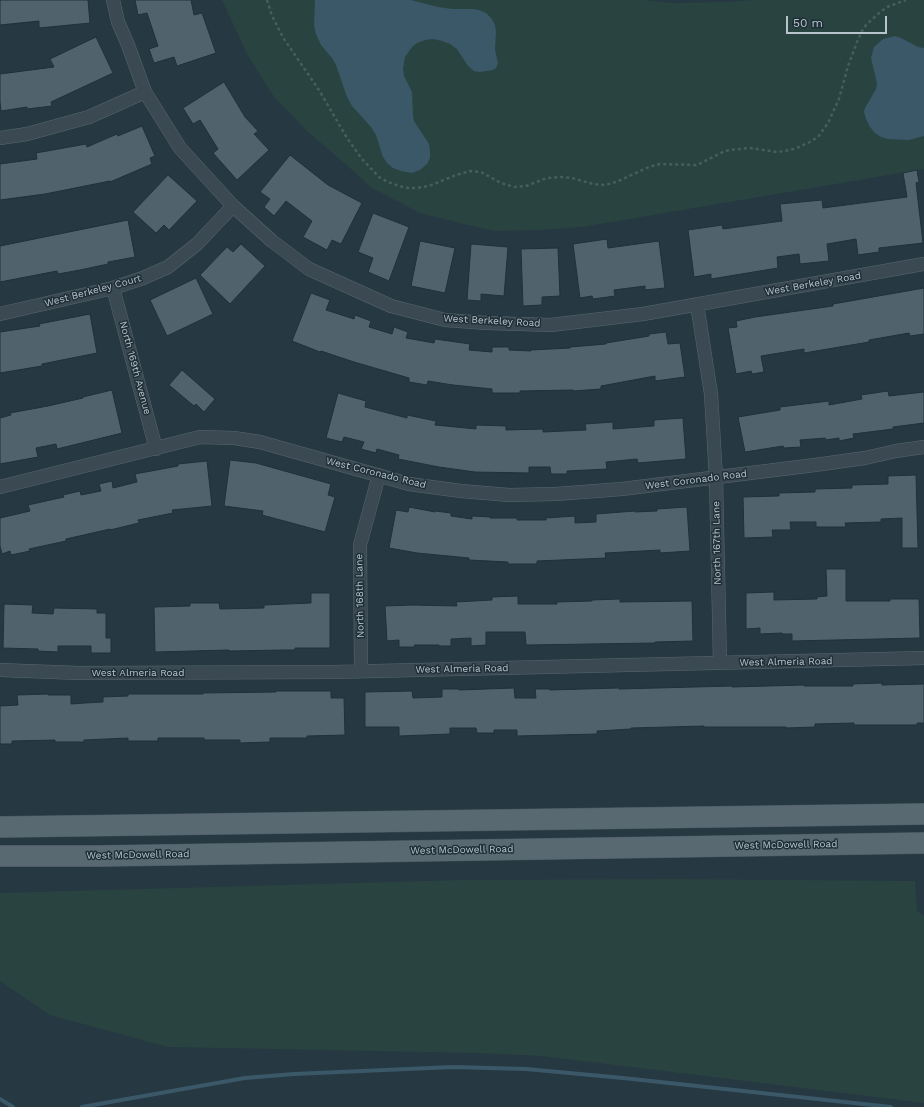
<!DOCTYPE html>
<html>
<head>
<meta charset="utf-8">
<style>
  body { margin:0 }
  #map { position:relative; width:924px; height:1107px; overflow:hidden; background:#263842; font-family:"Work Sans",sans-serif }
  canvas { display:block }
  .scale { position:absolute; left:786px; top:16px; width:101px; height:18px; box-sizing:border-box; border:2px solid #b8c4cc; border-top:0; padding-left:5px; font-size:12px; line-height:14px; white-space:nowrap; color:#b8c4cc; -webkit-text-stroke:3px #1f2f37; paint-order:stroke }
</style>
</head>
<body>
<div id="map">
<canvas width="924" height="1107"></canvas>
<div class="scale">50 m</div>
</div>
<script>
const c = document.querySelector('canvas').getContext('2d');
c.lineJoin = 'round';
function fillPath(path, color) { c.fillStyle = color; c.fill(path, 'evenodd'); }
const poly = rows => new Path2D(rows.map(r => 'M' + r).join(''));
function stroke(path, color, width, dash) { c.strokeStyle = color; c.lineWidth = width; c.lineCap = dash ? 'butt' : 'round'; c.setLineDash(dash || []); c.stroke(path); }
function label(font, color, halo, rows, align = 'center') {
  c.font = font + ' "Work Sans",sans-serif'; c.lineWidth = 3; c.setLineDash([]); c.textBaseline = 'middle'; c.strokeStyle = halo; c.fillStyle = color; for (const [text, x, y, turn = 0] of rows) {
    c.save(); c.translate(x, y); c.rotate((+turn || 0) * Math.PI / 180); c.textAlign = isNaN(turn) ? turn : align; if (halo) c.strokeText(text, 0, 0); c.fillText(text, 0, 0); c.restore();
  }
}
fillPath(poly([
  [222,0,644,0,672,3,729,2,751,0,924,0,924,169,582,227,538,230,495,231,468,225,420,213,372,188,342,161,307,131,274,97,248,56],
  [676,879,915,881,917,911,924,916,924,1103,542,1056,476,1053,168,1047,50,1015,0,981,0,893,460,880]
]), '#294340');
fillPath(poly([
  [315,0,411,0,438,7,452,9,473,9,479,10,486,13,491,18,495,25,496,32,495,50,498,63,496,68,493,70,480,72,474,71,468,66,457,49,450,44,442,41,433,39,425,40,417,43,412,47,405,57,403,69,404,76,412,92,413,115,414,121,429,144,430,151,430,158,427,164,420,170,412,173,401,171,393,168,387,163,383,157,376,135,371,127,352,106,347,97,336,65,332,58,321,45,316,34,314,25],
  [895,36,901,38,918,47,924,48,924,136,909,140,888,139,881,137,875,133,870,127,866,119,864,112,865,108,872,96,876,89,877,83,871,58,874,47,883,39]
]), '#3a5868');
stroke(poly([
  [0,1099,13,1107],
  [82,1107,245,1078,294,1074,453,1067,526,1069,623,1078,891,1107]
]), '#3a5868', 4);
const building = poly([
  [0,0,88,0,90,23,39,28,39,21,0,25,0,0],
  [135,0,191,0,194,15,202,13,216,53,177,66,174,57,154,63,149,49,158,46,147,13,138,15,135,0],
  [96,37,113,73,51,102,52,106,27,109,27,107,1,111,0,102,0,74,54,67,50,59,96,37],
  [224,82,245,117,258,131,254,134,269,150,237,180,213,153,218,149,200,120,193,124,183,108,224,82],
  [142,126,155,156,150,158,152,164,110,182,110,181,45,194,0,200,0,164,37,159,36,153,86,144,87,147,117,134,118,136,142,126],
  [290,155,328,185,362,203,341,244,332,240,327,250,303,237,312,221,286,201,274,216,264,207,270,199,260,192,290,155],
  [917,170,919,182,916,183,923,243,879,248,879,252,858,255,856,239,827,244,829,261,800,264,799,254,777,257,778,268,711,279,711,274,694,277,688,230,722,225,723,229,782,221,780,204,822,200,823,208,907,197,903,173,917,170],
  [168,175,197,201,169,230,164,225,156,233,133,212,168,175],
  [373,213,409,227,389,281,368,272,373,258,358,252,373,213],
  [128,220,135,257,108,262,108,264,80,270,58,274,57,271,0,282,0,246,128,220],
  [607,239,608,248,659,241,665,288,645,290,645,286,614,290,615,296,593,299,592,296,580,298,573,244,607,239],
  [420,241,455,248,445,293,411,286,420,241],
  [241,244,265,266,230,304,200,275,227,247,233,252,241,244],
  [471,244,508,247,504,296,481,294,481,301,467,300,471,244],
  [558,248,560,296,542,297,542,305,523,306,521,249,558,248],
  [196,278,213,314,167,336,150,300,196,278],
  [924,288,924,334,910,336,909,333,869,340,869,342,804,353,804,349,761,356,764,372,752,374,751,371,736,374,728,328,737,327,736,321,755,317,833,306,833,304,924,288],
  [311,293,330,300,326,310,354,319,355,315,371,321,369,327,392,334,394,327,408,332,406,338,434,343,435,339,470,344,469,350,492,352,492,347,509,347,509,350,531,351,531,350,570,348,570,347,606,344,606,343,649,336,649,334,666,332,668,344,680,343,685,377,655,381,655,376,601,386,601,389,573,391,573,390,520,391,520,393,492,393,492,389,453,385,428,381,427,385,409,382,409,378,354,362,321,351,320,352,292,341,311,293],
  [90,314,97,353,42,364,42,366,0,373,0,332,40,326,39,324,90,314],
  [182,370,215,399,204,412,196,404,194,406,169,385,182,370],
  [112,390,122,433,57,449,56,444,36,448,38,457,0,464,0,418,11,415,10,413,48,406,83,398,83,397,112,390],
  [888,391,889,396,924,392,924,423,893,427,893,429,853,434,854,438,839,441,839,438,826,440,825,438,800,440,801,447,784,448,783,446,745,452,738,417,780,410,780,407,829,401,829,405,862,399,861,395,888,391],
  [338,393,366,401,365,407,407,418,407,415,436,421,435,425,476,429,476,425,506,426,506,430,543,429,543,432,586,430,585,424,613,422,613,429,654,426,654,420,683,418,686,459,638,463,637,459,606,462,607,469,567,471,567,474,551,474,550,467,529,467,529,473,475,472,439,467,398,459,399,455,377,449,376,453,361,449,364,442,344,437,342,442,326,438,338,393],
  [230,460,256,463,331,484,328,495,335,497,325,532,262,515,263,511,224,506,230,460],
  [207,461,212,506,172,510,173,513,138,520,139,523,110,530,110,529,66,539,66,541,29,549,30,551,11,555,10,551,2,554,0,546,0,518,30,511,28,505,64,497,63,495,80,491,81,495,101,491,99,484,112,481,113,488,137,482,135,474,178,466,178,464,207,461],
  [916,475,918,548,902,548,902,518,881,519,881,522,845,523,846,527,816,527,816,522,790,522,791,530,772,530,773,537,744,538,743,497,779,496,779,493,815,492,815,489,852,488,852,485,888,484,888,476,916,475],
  [409,507,435,512,435,511,451,513,451,516,472,519,472,516,490,517,490,518,517,518,517,520,546,520,546,518,575,516,575,523,596,522,596,514,635,511,635,512,657,511,657,509,687,507,690,551,660,553,660,550,605,553,606,558,537,561,537,564,508,564,508,562,469,560,469,558,417,553,389,548,396,510,408,512,409,507],
  [826,569,846,569,846,601,890,601,890,599,919,599,920,638,792,641,792,634,782,634,782,633,760,634,760,628,746,629,746,593,774,592,774,600,817,599,817,597,827,596,826,569],
  [311,593,330,593,330,648,295,648,295,650,284,650,229,651,229,650,155,652,154,607,190,606,190,603,219,603,220,609,264,608,264,605,311,603,311,593],
  [518,596,518,604,557,604,557,602,592,601,592,600,620,599,620,602,692,601,693,641,655,642,655,643,526,645,525,632,486,632,486,645,471,646,471,638,451,639,451,646,439,646,439,645,414,645,415,647,399,647,399,640,387,641,385,606,413,605,457,606,456,602,492,600,492,597,518,596],
  [4,604,33,605,32,613,53,614,54,608,97,609,97,613,106,613,106,638,111,638,111,653,91,653,91,646,58,646,58,652,38,651,38,649,3,648,4,604],
  [882,683,882,685,924,684,924,723,917,723,917,725,854,725,854,723,815,724,815,727,786,728,786,727,704,727,704,726,631,728,631,729,597,731,597,734,517,736,517,730,494,730,494,733,477,733,476,728,450,728,450,734,399,736,399,727,365,727,365,692,412,691,413,698,442,697,442,689,459,689,459,690,514,688,515,698,536,698,535,689,550,689,550,690,619,688,619,689,732,686,732,687,804,685,804,686,853,686,853,684,882,683],
  [276,691,331,691,331,698,344,698,345,735,307,736,307,738,270,738,270,742,240,743,240,740,204,740,204,738,158,738,158,741,128,741,128,738,84,740,84,742,55,742,55,740,12,741,12,744,0,744,0,706,18,705,17,695,48,694,48,695,71,695,71,704,85,703,103,702,103,697,128,696,128,694,203,694,203,693,276,692,276,691]
]);
fillPath(building, '#50636d');
stroke(building, '#213139', 1);
const street = poly([
  [113,0,118,22,128,45,145,92,180,148,233,206,272,241,309,269,391,306,445,320,487,323,551,325,643,314,924,264],
  [0,138,27,134,89,117,145,92],
  [113,288,156,449],
  [697,304,711,394,716,478,720,663],
  [0,314,113,288,143,278,168,267,197,244,233,206],
  [0,487,200,437,234,438,260,442,409,484,461,491,509,495,556,494,622,489,815,465,865,458,896,451,924,447],
  [0,670,79,673,333,672,924,658],
  [361,671,360,545,379,475]
]);
const primary = poly([
  [0,827,924,814],
  [0,856,99,856,924,843]
]);
stroke(street, '#59676f', 14);
stroke(primary, '#45535b', 22);
stroke(poly([
  [267,0,272,16,284,39,319,90,347,138,362,159,379,177,388,182,399,186,408,188,416,188,429,186,456,175,470,171,481,172,501,183,514,187,526,186,547,178,561,177,572,178,593,184,605,185,616,182,649,167,660,164,696,165,701,163,725,151,730,150,750,148,777,152,790,150,799,147,808,143,818,137,828,123,839,99,848,66,857,42,862,31,866,25,879,13,887,7,906,0]
]), '#475f5c', 2.5, [3, 3]);
stroke(street, '#3b4952', 13);
stroke(primary, '#596971', 21);
label('10px', '#b8c4cc', '#1f2f37', [
  ["West Berkeley Road",813,284,-10],
  ["West Berkeley Court",93,291,-15],
  ["West Berkeley Road",492,321,3],
  ["North 169th Avenue",135,368,75],
  ["West Coronado Road",376,473,14],
  ["West Coronado Road",696,480,-7],
  ["North 167th Lane",717,543,-91],
  ["North 168th Lane",360,596,-91],
  ["West Almeria Road",786,662,-1],
  ["West Almeria Road",462,669,-1],
  ["West Almeria Road",138,673],
  ["West McDowell Road",786,845,-1],
  ["West McDowell Road",462,850,-1],
  ["West McDowell Road",138,855,-1]
]);
</script>
</body>
</html>
